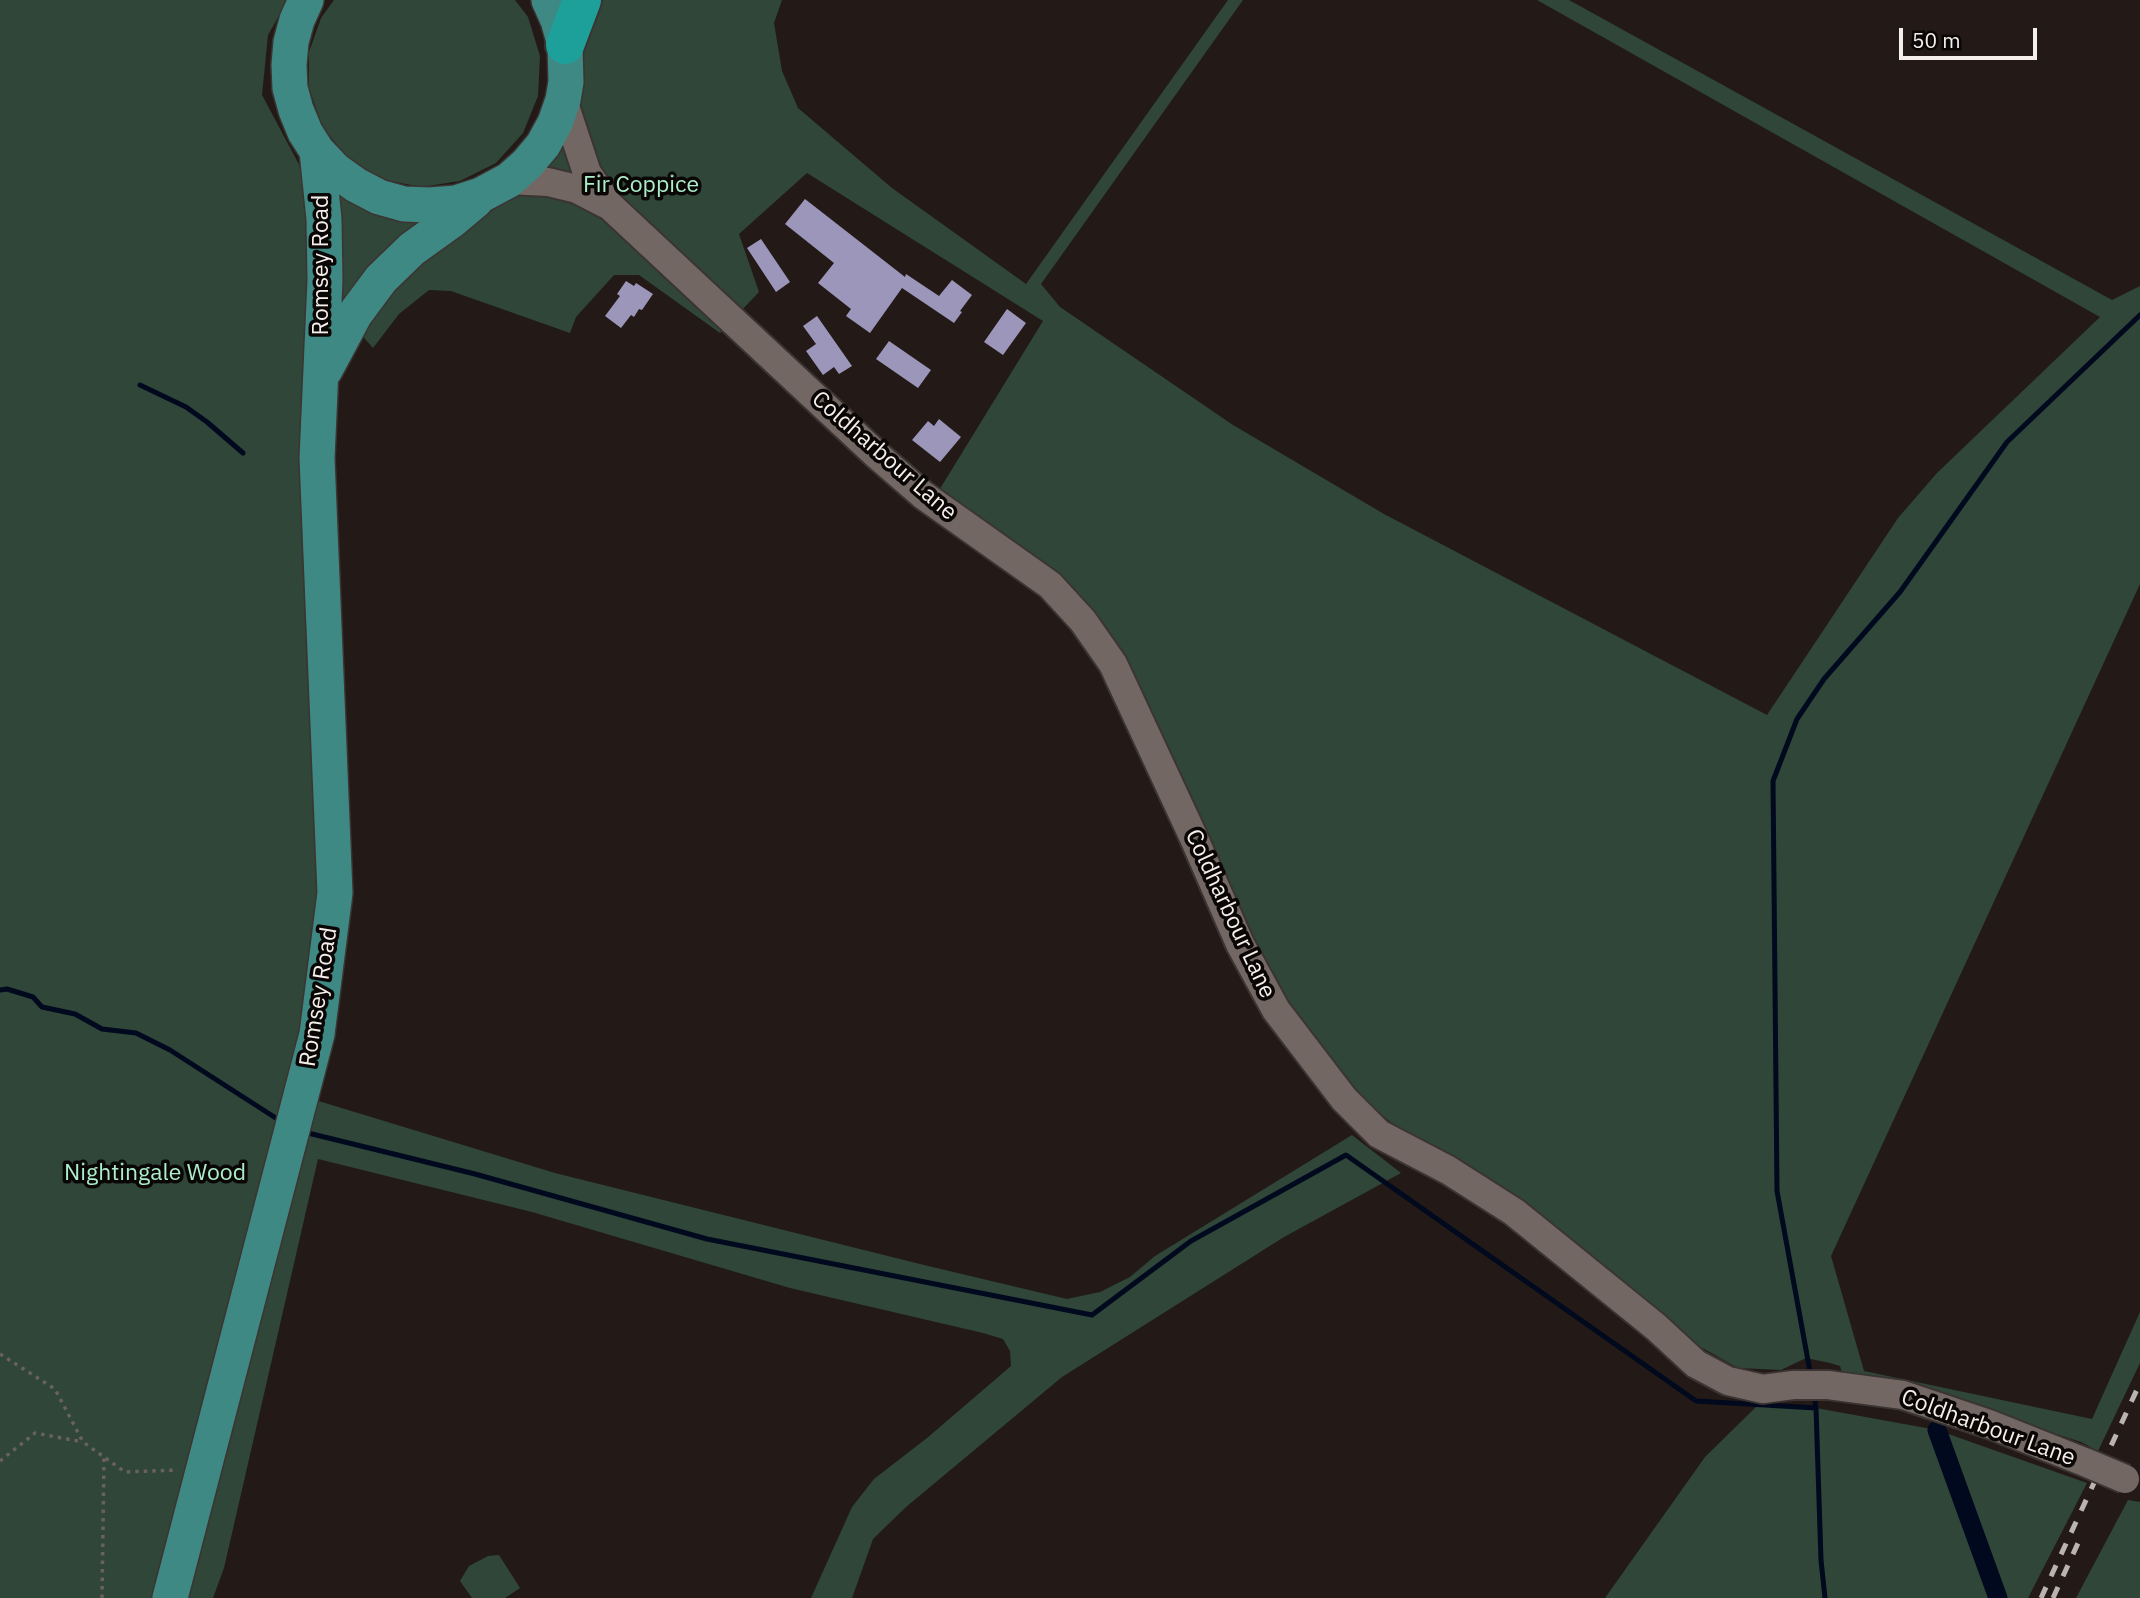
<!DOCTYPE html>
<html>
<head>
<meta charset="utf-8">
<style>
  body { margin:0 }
  #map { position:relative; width:2140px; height:1598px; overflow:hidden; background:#231a17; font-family:"IBM Plex Sans",sans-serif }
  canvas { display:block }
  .scale { position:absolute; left:1899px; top:28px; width:138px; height:32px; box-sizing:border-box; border:4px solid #f5efec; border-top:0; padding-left:9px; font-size:21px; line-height:24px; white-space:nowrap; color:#f5efec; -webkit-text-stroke:5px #090605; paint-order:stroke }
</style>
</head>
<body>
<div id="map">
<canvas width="2140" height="1598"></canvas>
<div class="scale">50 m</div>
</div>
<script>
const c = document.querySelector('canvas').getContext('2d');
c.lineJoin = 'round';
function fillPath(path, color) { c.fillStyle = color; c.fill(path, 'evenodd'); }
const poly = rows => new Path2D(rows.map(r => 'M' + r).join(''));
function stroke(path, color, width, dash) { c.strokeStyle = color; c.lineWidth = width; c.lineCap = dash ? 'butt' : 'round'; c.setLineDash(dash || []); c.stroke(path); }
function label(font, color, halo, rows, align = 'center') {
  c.font = font + ' "IBM Plex Sans",sans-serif'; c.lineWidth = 7; c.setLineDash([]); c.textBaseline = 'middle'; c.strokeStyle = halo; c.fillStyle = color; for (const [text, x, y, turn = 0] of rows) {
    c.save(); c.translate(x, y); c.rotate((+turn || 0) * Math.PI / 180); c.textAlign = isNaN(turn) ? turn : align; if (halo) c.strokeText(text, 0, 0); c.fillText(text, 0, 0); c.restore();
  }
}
fillPath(poly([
  [0,0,288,0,268,35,262,95,303,172,308,231,325,891,289,1092,555,1173,924,1265,1067,1299,1100,1292,1130,1277,1155,1256,1352,1135,1401,1173,1284,1237,1062,1377,906,1507,873,1539,852,1598,811,1598,852,1507,874,1479,927,1438,1011,1366,1010,1351,1003,1339,983,1333,790,1288,532,1212,318,1159,224,1568,213,1598,0,1598],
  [334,0,515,0,528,17,540,56,538,96,523,133,496,163,460,181,421,187,381,179,347,158,322,126,309,88,309,52,321,18],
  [603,0,782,0,774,23,782,71,798,108,892,188,1026,284,1228,0,1243,0,1041,284,1060,307,1233,425,1384,514,1767,715,1898,518,1937,473,2100,317,1537,0,1569,0,2112,300,2140,286,2140,584,1831,1256,1864,1371,2092,1419,2140,1312,2140,1363,2098,1451,2081,1442,1916,1389,1843,1376,1840,1366,1830,1363,1806,1358,1781,1370,1738,1368,1683,1337,1481,1176,1429,1143,1400,1130,1370,1105,1298,1023,1244,928,1121,664,938,492,1043,321,807,173,739,234,759,292,720,333,639,275,614,275,576,317,570,333,451,291,429,290,399,314,373,348,358,331,388,287,472,224,517,194,579,63],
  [334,178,436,216,337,319],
  [1758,1405,1816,1408,1937,1430,2087,1483,2028,1598,1605,1598,1705,1457],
  [2128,1500,2140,1502,2140,1598,2076,1598],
  [499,1555,520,1588,505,1598,472,1598,460,1581,469,1566,488,1556]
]), '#2f4639');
stroke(poly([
  [140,385,186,407,207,422,243,453],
  [0,990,7,989,33,997,42,1007,75,1014,102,1029,136,1033,170,1050,282,1122],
  [304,1132,475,1174,707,1239,1092,1315,1191,1241,1346,1155,1696,1401,1816,1408,1814,1393],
  [1811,1377,1777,1191,1773,781,1797,719,1824,679,1900,592,2007,442,2140,315],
  [1816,1408,1821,1560,1825,1598]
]), '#00091e', 5);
stroke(poly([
  [1937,1430,1998,1598]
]), '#00091e', 19);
fillPath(poly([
  [805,199,905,277,906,274,939,296,952,280,972,295,960,311,962,312,954,323,902,288,870,333,846,316,851,309,818,283,834,263,785,224],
  [761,239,790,282,776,292,747,248],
  [626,281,634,286,636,283,653,294,642,310,639,309,634,317,631,315,621,328,605,316,620,296,617,294],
  [1007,309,1026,323,1003,355,984,342],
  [817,316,852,366,839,374,834,367,823,375,806,351,816,344,803,326],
  [889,341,931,370,918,388,876,359],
  [939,419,961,437,940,462,912,440,928,421,934,426]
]), '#9b96ba');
const minor = poly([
  [563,100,587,173,609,205,878,456,923,495,1050,585,1083,621,1113,664,1193,836,1240,944,1276,1010,1344,1099,1379,1134,1448,1170,1514,1212,1656,1327,1696,1364,1728,1381,1763,1389,1793,1385,1828,1385,1903,1395,1989,1424,2087,1463],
  [509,180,548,182,577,189,606,204]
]);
const major = poly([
  [306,0,297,20,291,42,289,65,290,88,296,110,305,132,317,151,335,170,356,185,379,197,404,204,430,205,456,203,481,195,509,180,527,164,543,145,555,123,563,100,566,82,565,45,558,20,549,0],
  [325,370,355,314,381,279,412,249,451,221,476,200],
  [170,1598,317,1034,335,893,317,458,325,280,324,219,317,151]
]);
const highway = poly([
  [565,45,582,0]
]);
stroke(minor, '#3b3432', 32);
stroke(major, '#3b3432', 38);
stroke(highway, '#3b3432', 42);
stroke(poly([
  [0,1354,55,1389,83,1442,125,1472,178,1470],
  [0,1461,35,1433,83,1442],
  [102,1598,104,1457]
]), '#69615e', 3.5, [3.5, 5]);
stroke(minor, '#726763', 28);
stroke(major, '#3f8984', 35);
stroke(highway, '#1da09a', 38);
stroke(poly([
  [2041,1598,2140,1383],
  [2053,1598,2079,1541]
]), '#bab3b0', 5, [12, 12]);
const minorBridge = poly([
  [2087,1463,2125,1479]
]);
stroke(minorBridge, '#3b3432', 32, []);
stroke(minorBridge, '#726763', 28);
label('23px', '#acedca', '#090605', [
  ["Fir Coppice",641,185],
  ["Nightingale Wood",155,1173]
]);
label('23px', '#f5efec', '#090605', [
  ["Romsey Road",321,265,-90],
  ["Coldharbour Lane",884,456,41],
  ["Coldharbour Lane",1230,914,65],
  ["Romsey Road",319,997,-81],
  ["Coldharbour Lane",1988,1428,20]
]);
</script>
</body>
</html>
